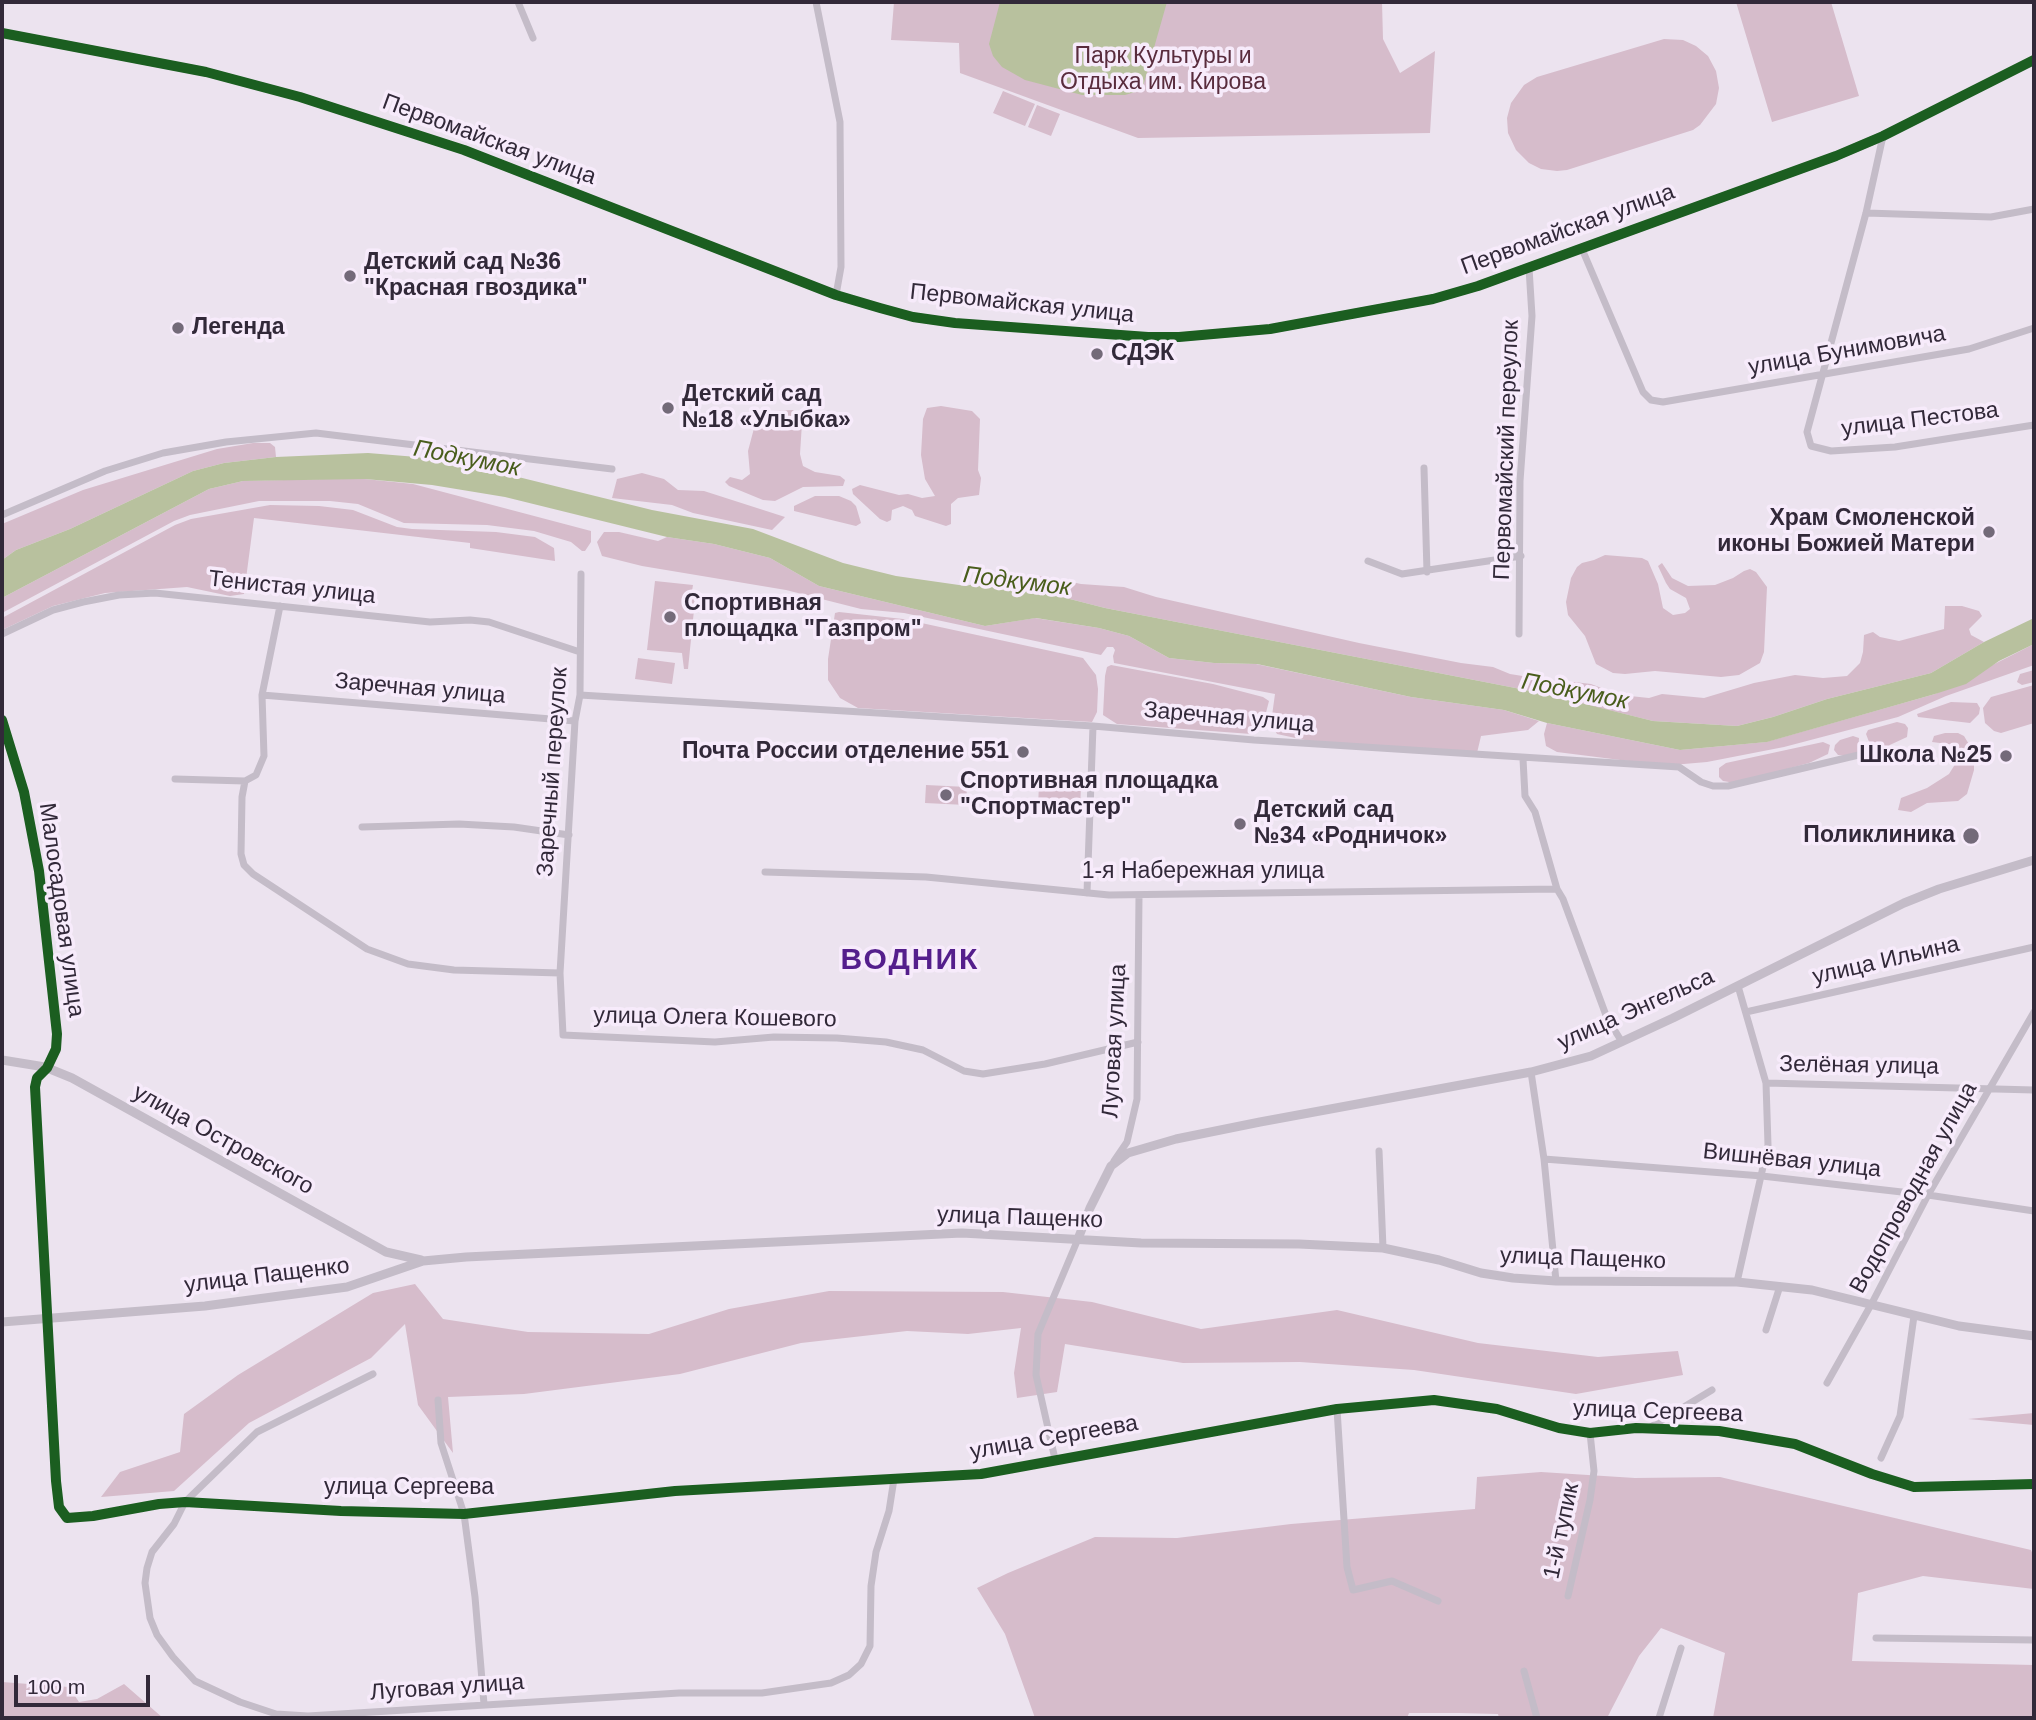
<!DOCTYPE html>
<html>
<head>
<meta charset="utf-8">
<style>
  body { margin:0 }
  #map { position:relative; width:2036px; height:1720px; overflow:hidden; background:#ece3ef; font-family:Helvetica,sans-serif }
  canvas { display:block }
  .frame { position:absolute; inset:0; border:4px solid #322939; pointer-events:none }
  .scale { position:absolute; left:14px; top:1675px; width:136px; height:32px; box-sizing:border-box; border:4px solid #322939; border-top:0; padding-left:9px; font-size:21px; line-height:24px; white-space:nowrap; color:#322939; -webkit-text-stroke:5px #f7ebfb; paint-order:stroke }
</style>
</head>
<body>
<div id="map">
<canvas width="2036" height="1720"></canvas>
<div class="frame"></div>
<div class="scale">100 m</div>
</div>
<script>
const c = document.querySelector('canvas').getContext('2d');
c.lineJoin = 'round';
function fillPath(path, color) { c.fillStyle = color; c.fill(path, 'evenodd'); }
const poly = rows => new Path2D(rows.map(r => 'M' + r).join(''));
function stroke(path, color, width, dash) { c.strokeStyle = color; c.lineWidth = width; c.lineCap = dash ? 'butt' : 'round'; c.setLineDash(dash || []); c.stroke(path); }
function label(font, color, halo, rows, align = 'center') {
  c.font = font + ' Helvetica,sans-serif'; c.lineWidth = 7; c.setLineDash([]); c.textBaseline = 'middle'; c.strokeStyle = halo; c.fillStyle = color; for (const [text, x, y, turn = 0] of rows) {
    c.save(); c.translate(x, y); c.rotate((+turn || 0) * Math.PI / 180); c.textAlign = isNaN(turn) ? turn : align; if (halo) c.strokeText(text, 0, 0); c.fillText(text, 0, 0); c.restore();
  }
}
fillPath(poly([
  [894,2,1382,2,1383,39,1400,73,1435,51,1430,133,1138,138,960,73,959,43,891,40],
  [1736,2,1831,2,1859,96,1772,122],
  [1664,39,1683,40,1696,46,1708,56,1716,71,1719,88,1716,104,1700,125,1693,130,1567,170,1557,171,1541,169,1529,163,1516,150,1508,133,1507,118,1511,103,1524,85,1537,77],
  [1003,91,1035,104,1025,126,993,113],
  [1037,105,1060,114,1051,136,1028,127],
  [941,406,972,411,980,419,978,470,981,478,979,495,958,498,951,504,951,524,946,526,915,516,912,510,903,506,892,510,891,520,887,522,880,519,853,494,852,489,860,485,899,495,908,494,922,498,935,496,925,479,921,455,923,419,927,408],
  [793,410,800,416,802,423,800,454,803,466,815,472,840,476,845,480,843,486,803,487,775,501,763,500,729,486,725,482,730,477,742,480,750,474,748,451,757,417,762,412,768,411],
  [253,443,270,443,275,447,276,457,224,463,193,471,70,529,16,550,2,560,2,524,83,490,217,449],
  [642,473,664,479,678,490,704,491,785,517,772,530,693,513,672,505,612,498,617,479],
  [325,479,365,479,413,484,591,531,591,542,585,551,582,551,571,542,534,531,487,525,404,523,358,504,330,501,259,501,190,515,174,521,2,613,2,598,209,489,243,481],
  [815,496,839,496,851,501,856,506,861,523,856,526,794,511,794,506],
  [270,505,319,506,353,510,397,527,412,529,496,532,535,537,554,548,555,561,470,548,470,543,254,518,244,594,230,596,187,587,105,593,53,606,2,630,2,618,175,525,191,519],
  [604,532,619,532,658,541,667,537,714,544,770,558,819,586,985,626,1035,618,1099,628,1129,636,1169,658,1214,663,1256,664,1411,697,1504,710,1539,721,1528,730,1481,736,1477,753,1314,742,1277,734,1271,723,1275,694,1114,663,1113,656,1115,650,1113,647,1107,647,1101,655,904,613,861,609,786,590,642,566,602,556,597,542],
  [1605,555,1642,558,1648,561,1658,584,1663,608,1673,615,1685,613,1690,609,1686,598,1670,589,1666,583,1658,566,1662,563,1672,578,1688,586,1715,585,1733,578,1744,571,1750,569,1756,572,1767,587,1764,652,1760,663,1739,675,1721,677,1655,671,1625,674,1613,673,1596,664,1585,636,1568,615,1566,602,1571,578,1577,567,1582,563,1594,560],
  [1043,576,1081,584,1124,587,1156,597,1359,643,1461,663,1493,667,1510,674,1535,678,1540,681,1541,693,1105,608,1015,585,1031,578],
  [655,581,693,585,691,597,695,600,688,669,684,669,682,653,647,650],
  [1945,606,1962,606,1979,611,1982,616,1969,629,1971,635,1984,642,1931,673,1827,699,1773,717,1737,726,1653,721,1551,696,1558,687,1574,682,1591,684,1620,695,1649,698,1662,694,1704,698,1754,683,1795,675,1823,678,1847,676,1860,663,1863,652,1864,635,1873,632,1880,637,1899,641,1944,629],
  [839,612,903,619,1083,658,1096,675,1098,689,1097,712,1092,722,858,708,840,698,828,680,828,659,835,613],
  [2034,644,2034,665,1946,696,1898,717,1784,747,1707,762,1672,765,1644,763,1557,752,1546,746,1544,734,1547,723,1680,750,1766,742,1935,694],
  [638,658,675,663,672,684,635,679],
  [1111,665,1213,684,1263,697,1269,701,1262,728,1251,734,1117,724,1103,715,1105,676,1107,667],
  [2034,670,2034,682,2022,685,2017,682,2020,674],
  [2034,685,2034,723,2001,733,1994,731,1985,723,1983,708,1991,697],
  [1951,702,1977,703,1980,708,1979,714,1970,723,1918,717,1917,714],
  [1897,722,1905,724,1908,728,1907,737,1879,750,1871,747,1866,734,1868,730],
  [1945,733,1958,733,1964,736,1970,746,1974,758,1974,770,1967,794,1958,801,1927,803,1911,812,1898,810,1901,798,1927,788,1949,774,1959,758,1956,745,1932,742,1934,736],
  [1853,736,1859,738,1858,753,1849,756,1838,755,1834,750,1835,745,1840,740],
  [1823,742,1830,745,1828,754,1809,763,1735,783,1723,781,1719,777,1719,768,1726,763],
  [1039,784,1081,786,1080,809,1038,807],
  [926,785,967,787,966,805,925,803],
  [415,1284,443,1319,528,1332,649,1334,729,1309,829,1291,1003,1292,1092,1302,1201,1329,1337,1310,1478,1343,1598,1357,1678,1351,1683,1375,1576,1394,1414,1370,1300,1362,1183,1363,1065,1344,1057,1392,1017,1398,1014,1373,1021,1328,968,1334,907,1331,801,1343,680,1374,524,1394,448,1397,453,1453,418,1405,405,1324,371,1358,249,1423,174,1491,101,1497,120,1472,180,1452,184,1414,238,1375,373,1293],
  [2034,1413,2034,1425,1968,1419],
  [1541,1472,1635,1478,1720,1477,2031,1550,2034,1557,2034,1589,1923,1576,1858,1593,1852,1661,2034,1665,2034,1718,1713,1718,1725,1653,1661,1628,1639,1656,1607,1718,1499,1718,1498,1714,1459,1713,1409,1713,1407,1718,1035,1718,1005,1634,977,1588,1008,1573,1095,1537,1177,1538,1291,1524,1475,1509,1477,1477],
  [2,1682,69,1687,79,1702,97,1699,124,1684,163,1718,2,1718]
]), '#d6bccb');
fillPath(poly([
  [1000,2,1167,2,1142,90,1125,95,1082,95,1025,80,1002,67,993,56,989,44],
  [368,453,417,457,502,473,652,510,753,529,843,563,896,576,966,586,980,582,1015,585,1105,608,1541,693,1653,721,1737,726,1773,717,1827,699,1931,673,1984,642,2034,618,2034,644,1999,661,1966,684,1935,694,1767,742,1680,750,1547,723,1504,710,1411,697,1257,664,1214,663,1169,658,1129,636,1099,628,1036,618,985,626,819,586,770,558,714,544,667,537,505,497,432,485,365,479,243,481,209,489,2,598,2,560,16,550,70,529,193,471,224,463,276,457]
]), '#b8c19e');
stroke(poly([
  [518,2,533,38],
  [816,2,840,122,841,267,836,295],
  [1883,136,1866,213,1807,432,1811,446,1831,451,1895,447,2034,425],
  [1866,213,1991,217,2034,209],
  [1582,249,1643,392,1651,400,1663,402,1969,349,2034,328],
  [1424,468,1427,572],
  [2,515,105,471,163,453,226,442,316,433,612,469],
  [1368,561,1402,574,1521,556],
  [280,606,262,695,264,756,256,775,245,781,242,797,241,854,244,865,253,874,367,949,408,964,454,970,560,973,563,1035,715,1042,774,1037,837,1038,886,1042,923,1050,964,1071,983,1074,1045,1064,1138,1042],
  [2,634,53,610,83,602,119,595,155,593,430,622,470,620,489,622,580,652],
  [1519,634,1520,481,1532,316,1529,268],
  [262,695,575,721],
  [580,695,1093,726,1254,740,1679,767,1701,782,1713,786,1728,786,1867,753],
  [2,720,24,792,39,871,57,1034,56,1049,47,1068,37,1078,35,1087,56,1481,59,1507,67,1518,93,1516,159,1504,185,1502,341,1511,464,1514,675,1491,981,1474,1337,1409,1434,1400,1497,1409,1559,1428,1590,1433,1636,1428,1719,1431,1795,1444,1872,1474,1914,1487,2034,1484],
  [1523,759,1525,796,1535,812,1557,889,1563,899,1607,1018,1622,1042],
  [175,779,245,781],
  [362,827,459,824,514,827,569,835],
  [765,872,926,877,1109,895,1557,889],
  [1087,893,1093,726],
  [560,973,575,721,580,695,581,574],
  [1746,1012,2034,947],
  [1531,1072,1544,1159,1556,1281],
  [1766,1083,2034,1090],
  [1379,1151,1383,1248],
  [1544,1159,1762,1176,1928,1195,2034,1211],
  [1114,1161,1127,1142,1137,1099,1139,896],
  [1737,1282,1768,1145,1766,1083,1738,986],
  [1766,1330,1780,1286],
  [373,1374,257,1432,185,1502,174,1524,152,1552,147,1568,145,1583,150,1618,157,1635,173,1657,195,1681,240,1702,276,1714,308,1716,679,1693,762,1693,831,1683,849,1675,861,1664,870,1646,871,1586,876,1552,889,1511,894,1479],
  [1827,1383,1872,1303,1928,1195,2034,1012],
  [438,1400,441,1443,464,1514,475,1597,484,1704],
  [1337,1409,1347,1567,1353,1590,1392,1581,1438,1601],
  [1649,1428,1712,1390],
  [1881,1458,1900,1416,1914,1316],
  [1055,1459,1036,1375,1038,1334,1078,1239],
  [1568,1596,1590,1500,1594,1471,1590,1433],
  [1876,1638,2034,1640],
  [1524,1671,1537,1718],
  [1659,1718,1681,1648]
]), '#c4bcc8', 7);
stroke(poly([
  [2,33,206,72,300,97,464,150,836,295,880,308,913,317,955,323,1148,337,1179,337,1270,329,1433,299,1478,286,1836,156,1883,136,2034,60],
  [2,1060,45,1067,72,1078,386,1252,421,1260],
  [1078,1239,1090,1208,1111,1166,1128,1153,1176,1139,1260,1122,1531,1072,1591,1056,1673,1018,1904,903,1939,889,2034,860],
  [2,1322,205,1306,347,1287,423,1261,466,1257,962,1233,1141,1243,1299,1244,1383,1248,1439,1260,1481,1273,1513,1278,1556,1281,1737,1282,1812,1290,1959,1326,2034,1336]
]), '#c4bcc8', 9);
stroke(poly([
  [2,33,206,72,300,97,464,150,836,295,880,308,913,317,955,323,1148,337,1179,337,1270,329,1433,299,1478,286,1836,156,1883,136,2034,60],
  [2,720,24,792,39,871,57,1034,56,1049,47,1068,37,1078,35,1087,56,1481,59,1507,67,1518,93,1516,159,1504,185,1502,341,1511,464,1514,675,1491,981,1474,1337,1409,1434,1400,1497,1409,1559,1428,1590,1433,1636,1428,1719,1431,1795,1444,1872,1474,1914,1487,2034,1484]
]), '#1b5e20', 10);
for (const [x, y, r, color] of [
  [350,276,7,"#736a79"],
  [178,328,7,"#736a79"],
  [1097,354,7,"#736a79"],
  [668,408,7,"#736a79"],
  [1989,532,7,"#736a79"],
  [670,617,7,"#736a79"],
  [1023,752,7,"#736a79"],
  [2006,756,7,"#736a79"],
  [946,795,7,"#736a79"],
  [1240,824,7,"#736a79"],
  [1971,836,9,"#736a79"]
]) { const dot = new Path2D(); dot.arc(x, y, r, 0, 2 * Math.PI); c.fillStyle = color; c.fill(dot); stroke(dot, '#f7ebfb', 2.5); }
label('23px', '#592c3d', '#f7ebfb', [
  ["Парк Культуры и",1163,57],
  ["Отдыха им. Кирова",1163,83]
]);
label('23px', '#322939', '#f7ebfb', [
  ["Первомайская улица",489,140,20],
  ["Первомайская улица",1568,230,-20],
  ["Первомайская улица",1022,304,6],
  ["улица Бунимовича",1847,351,-10],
  ["улица Пестова",1920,420,-7],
  ["Первомайский переулок",1507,450,-88],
  ["Тенистая улица",292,588,6],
  ["Заречная улица",420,689,5],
  ["Заречная улица",1229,718,5],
  ["Заречный переулок",553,772,-86],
  ["1-я Набережная улица",1203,872],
  ["Малосадовая улица",61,910,82],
  ["улица Ильина",1886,961,-13],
  ["улица Энгельса",1636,1010,-24],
  ["улица Олега Кошевого",715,1018,1],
  ["Луговая улица",1115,1041,-87],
  ["Зелёная улица",1859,1066,1],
  ["улица Островского",223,1140,29],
  ["Вишнёвая улица",1792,1161,6],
  ["Водопроводная улица",1914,1188,-61],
  ["улица Пащенко",1020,1218,2],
  ["улица Пащенко",1583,1259,2],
  ["улица Пащенко",267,1276,-7],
  ["улица Сергеева",1658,1412,2],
  ["улица Сергеева",1054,1438,-10],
  ["улица Сергеева",409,1488],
  ["1-й тупик",1562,1531,-78],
  ["Луговая улица",447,1688,-4]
]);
label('bold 23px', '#322939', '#f7ebfb', [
  ["Детский сад №36",364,263],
  ["\"Красная гвоздика\"",364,289],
  ["Легенда",192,328],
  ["СДЭК",1111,354],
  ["Детский сад",682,395],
  ["№18 «Улыбка»",682,421],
  ["Храм Смоленской",1975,519,"right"],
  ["иконы Божией Матери",1975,545,"right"],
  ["Спортивная",684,604],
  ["площадка \"Газпром\"",684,630],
  ["Почта России отделение 551",1009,752,"right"],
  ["Школа №25",1992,756,"right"],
  ["Спортивная площадка",960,782],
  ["\"Спортмастер\"",960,808],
  ["Детский сад",1254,811],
  ["№34 «Родничок»",1254,837],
  ["Поликлиника",1955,836,"right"]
], 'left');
label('italic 24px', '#495d1c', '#f7ebfb', [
  ["Подкумок",467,459,11],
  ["Подкумок",1017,582,7],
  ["Подкумок",1575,692,11]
]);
c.letterSpacing = '2px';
label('bold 30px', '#541e8c', '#f7ebfb', [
  ["ВОДНИК",910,961]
]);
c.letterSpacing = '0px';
</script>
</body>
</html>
